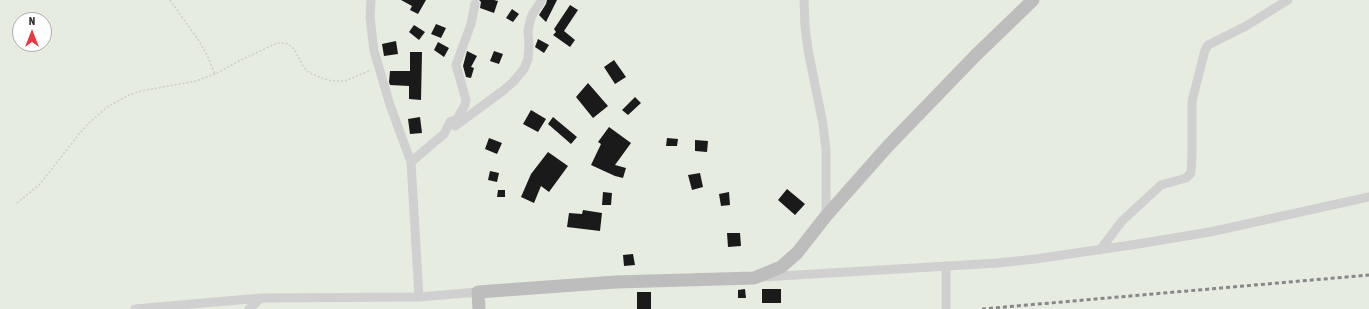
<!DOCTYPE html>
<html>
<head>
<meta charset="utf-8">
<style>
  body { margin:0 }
  #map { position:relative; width:1369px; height:309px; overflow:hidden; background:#fff; font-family:"Asap Condensed",sans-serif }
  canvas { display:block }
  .north { position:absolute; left:12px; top:12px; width:40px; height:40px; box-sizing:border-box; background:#fff; border:1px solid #adadad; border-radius:50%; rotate:0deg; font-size:11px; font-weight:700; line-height:16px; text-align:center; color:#333 }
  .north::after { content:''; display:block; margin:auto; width:14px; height:18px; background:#e63946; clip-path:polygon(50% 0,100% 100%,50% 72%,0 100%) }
</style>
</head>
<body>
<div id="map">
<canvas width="1369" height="309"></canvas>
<div class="north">N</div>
</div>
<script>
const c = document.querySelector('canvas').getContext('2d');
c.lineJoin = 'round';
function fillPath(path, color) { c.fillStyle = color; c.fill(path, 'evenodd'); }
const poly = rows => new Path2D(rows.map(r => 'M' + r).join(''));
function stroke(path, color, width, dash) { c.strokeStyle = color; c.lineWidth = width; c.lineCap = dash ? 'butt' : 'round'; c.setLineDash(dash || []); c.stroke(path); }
fillPath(poly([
  [0,0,1369,0,1369,309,0,309],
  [20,20,44,20,44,44,20,44]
]), '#e6ecdf');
fillPath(poly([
  [401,0,426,0,418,14,410,10,412,6],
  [479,0,494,0,498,1,494,13,480,8,481,2],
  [547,0,557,0,546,22,539,15,546,4],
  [570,5,578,10,564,31,575,40,570,47,553,35,556,32,554,29],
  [512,9,519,14,513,22,506,18],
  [436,24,446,28,441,38,431,34],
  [414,25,425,32,419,40,409,32],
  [538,39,549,45,544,53,535,47],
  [396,41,398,54,384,56,382,44],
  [438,42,449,48,444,57,434,50],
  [467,51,477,56,471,67,474,68,471,78,466,77,463,66],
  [494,51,503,54,499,64,490,61],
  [410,52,422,52,421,100,409,99,409,86,390,85,389,82,390,71,410,71],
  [614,60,626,77,615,84,604,67],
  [588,83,608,106,593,118,576,97],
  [635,97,641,103,628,115,622,110],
  [531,110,546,119,538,132,523,124],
  [420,117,422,133,410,134,408,119],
  [553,117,577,137,571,144,548,124],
  [609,127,631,143,615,165,626,168,623,178,615,176,591,165,601,144,598,142],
  [489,138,502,143,497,154,485,149],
  [667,138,678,139,677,146,666,146],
  [695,140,708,141,707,152,695,151],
  [548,152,568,166,549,192,541,186,534,203,521,197,531,174],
  [490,171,499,173,497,182,488,180],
  [700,173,703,187,692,190,688,175],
  [787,189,805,204,795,215,778,200],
  [498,190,505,190,505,197,497,197],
  [603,192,612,193,611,205,602,205],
  [729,192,730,205,721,206,719,194],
  [583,210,602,213,600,231,567,227,569,213,582,214],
  [727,233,740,233,741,246,728,247],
  [633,254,635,265,624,266,623,255],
  [745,289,746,298,738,298,738,290],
  [762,289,781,289,781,303,762,303],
  [637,292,651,292,651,309,637,309]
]), '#1a1a1a');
stroke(poly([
  [170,0,199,41,207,55,215,74],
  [17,203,39,185,80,133,88,124,107,107,129,95,141,91,196,81,215,74,239,61,277,43,284,43,288,44,294,49,303,66,308,72,324,79,333,81,345,81,371,70]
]), '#cdcdcd', 1.5, [2, 2]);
stroke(poly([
  [371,0,370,17,374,51,390,105,411,162],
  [804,0,805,26,808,50,823,124,826,150,826,216],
  [455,126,504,90,513,82,524,69,528,59,529,46,528,31,530,21,532,15,541,1],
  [1100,250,1122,221,1161,185,1186,178,1191,173,1192,154,1192,101,1205,50,1208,45,1246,26,1288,0],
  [946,266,946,309],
  [763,277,998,263,1035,259,1138,244,1210,232,1369,197],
  [419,297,411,162,444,134,450,122,457,119,465,105,466,100,456,65,471,24,475,4],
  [135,309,261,298,419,297,478,292],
  [249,309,261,298]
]), '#d0d0d0', 9);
stroke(poly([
  [479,309,478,292,616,282,754,278,781,267,797,253,826,216,888,146,976,55,1033,0]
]), '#bdbdbd', 13);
stroke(poly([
  [982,309,1369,275]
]), '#888', 3, [4, 3]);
</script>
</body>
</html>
